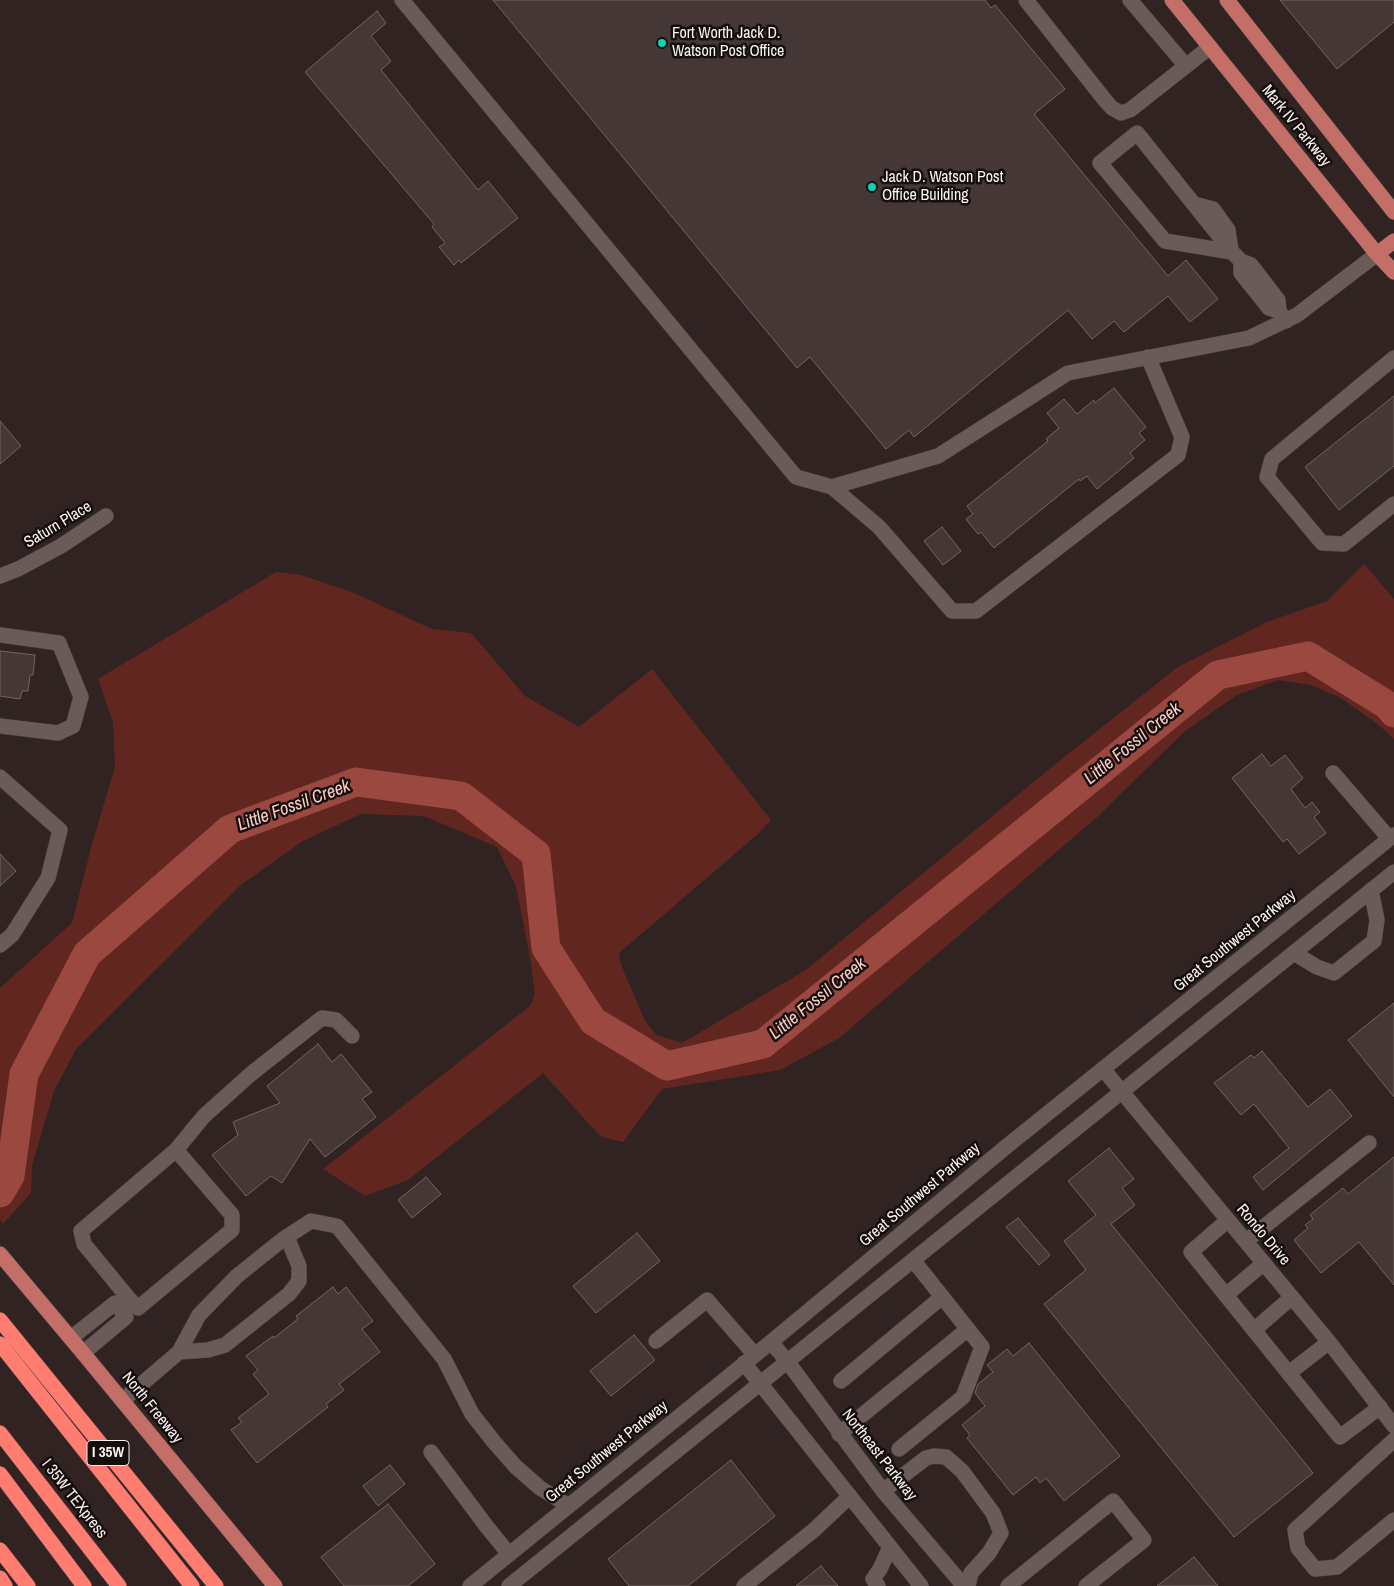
<!DOCTYPE html>
<html>
<head>
<meta charset="utf-8">
<style>
  body { margin:0 }
  canvas { display:block; background:#302321 }
</style>
</head>
<body>
<canvas width="1394" height="1586"></canvas>
<script>
const c = document.querySelector('canvas').getContext('2d');
c.lineJoin = 'round';
function fillPath(path, color) { c.fillStyle = color; c.fill(path, 'evenodd'); }
const poly = rows => new Path2D(rows.map(r => 'M' + r).join(''));
function stroke(path, color, width, dash) { c.strokeStyle = color; c.lineWidth = width; c.lineCap = dash ? 'butt' : 'round'; c.setLineDash(dash || []); c.stroke(path); }
function label(font, color, halo, rows, align = 'center') {
  c.font = font + ' "Archivo Narrow",sans-serif'; c.lineWidth = 5; c.setLineDash([]); c.textBaseline = 'middle'; c.strokeStyle = halo; c.fillStyle = color; for (const [text, x, y, turn = 0] of rows) {
    c.save(); c.translate(x, y); c.rotate((+turn || 0) * Math.PI / 180); c.textAlign = isNaN(turn) ? turn : align; if (halo) c.strokeText(text, 0, 0); c.fillText(text, 0, 0); c.restore();
  }
}
fillPath(poly([
  [1364,564,1394,599,1394,739,1380,726,1341,698,1311,685,1278,680,1237,695,1185,731,1095,819,839,1038,780,1070,662,1089,623,1142,600,1136,543,1073,408,1180,365,1196,323,1169,530,1006,535,994,531,963,516,886,497,847,424,816,361,814,303,841,242,884,76,1049,54,1091,32,1165,31,1193,3,1224,0,1220,0,988,72,923,92,844,115,767,113,722,98,679,276,572,301,575,354,593,432,629,471,633,525,696,579,727,652,669,771,820,759,833,619,953,621,965,645,1021,656,1035,682,1043,806,970,1053,766,1178,667,1267,622,1327,601]
]), '#622621');
stroke(poly([
  [0,1193,10,1176,24,1074,87,954,230,829,356,782,461,796,536,854,546,948,593,1021,667,1066,763,1044,1218,675,1308,656,1387,705,1394,713]
]), '#9a4840', 29);
const building = poly([
  [493,0,985,0,991,8,995,5,1065,89,1034,114,1168,276,1186,260,1218,299,1190,322,1168,296,1124,332,1114,321,1092,339,1068,310,914,437,909,430,886,449,810,357,797,368,493,0],
  [1280,0,1394,0,1394,22,1337,69,1280,0],
  [377,11,386,23,371,36,391,61,381,70,478,190,488,181,518,218,461,263,459,260,454,265,439,247,445,243,432,227,434,224,305,72,377,11],
  [1114,388,1146,427,1139,433,1145,440,1130,453,1134,458,1097,489,1087,476,1080,481,1079,479,994,548,981,532,978,534,966,519,973,514,967,506,1048,441,1046,439,1059,428,1047,413,1064,399,1077,414,1094,400,1095,403,1114,388],
  [1394,396,1394,466,1339,510,1305,467,1394,396],
  [0,421,21,446,0,464,0,421],
  [942,527,961,551,943,565,924,541,942,527],
  [0,651,35,655,33,675,30,675,28,691,22,691,20,699,0,696,0,651],
  [1262,754,1271,766,1285,755,1303,778,1291,789,1305,808,1312,802,1320,812,1314,817,1326,833,1299,854,1287,839,1283,842,1232,778,1262,754],
  [0,854,16,871,0,886,0,854],
  [1394,1003,1394,1097,1348,1040,1394,1003],
  [318,1044,332,1062,341,1054,372,1092,362,1099,376,1117,325,1157,310,1139,282,1183,271,1176,246,1196,212,1155,238,1135,233,1122,280,1103,267,1086,318,1044],
  [1262,1051,1308,1107,1330,1089,1352,1116,1263,1190,1253,1177,1289,1148,1254,1104,1241,1115,1214,1083,1251,1055,1254,1058,1262,1051],
  [1109,1148,1134,1179,1122,1188,1135,1205,1111,1224,1313,1473,1234,1537,1044,1304,1086,1270,1064,1241,1096,1215,1068,1181,1109,1148],
  [1394,1157,1394,1285,1359,1242,1321,1273,1294,1240,1308,1228,1305,1225,1313,1219,1310,1215,1343,1188,1348,1194,1394,1157],
  [426,1177,441,1194,412,1218,398,1200,426,1177],
  [1018,1218,1050,1255,1039,1265,1006,1227,1018,1218],
  [637,1233,660,1261,596,1313,573,1286,637,1233],
  [333,1287,338,1294,346,1287,373,1321,362,1329,380,1352,339,1384,344,1390,326,1404,328,1407,257,1463,231,1430,242,1422,238,1418,269,1394,253,1374,258,1370,246,1356,273,1336,274,1338,298,1319,296,1316,333,1287],
  [634,1335,655,1360,611,1396,590,1371,634,1335],
  [1029,1343,1120,1456,1064,1501,1046,1478,1040,1483,1036,1477,1013,1495,967,1438,970,1435,962,1425,985,1406,975,1393,978,1384,993,1372,987,1365,1007,1349,1013,1356,1029,1343],
  [731,1460,775,1516,688,1586,629,1586,608,1559,731,1460],
  [390,1465,405,1484,378,1506,363,1486,390,1465],
  [388,1504,435,1564,408,1586,344,1586,321,1557,388,1504],
  [1194,1557,1218,1586,1157,1586,1194,1557],
  [821,1566,838,1586,796,1586,821,1566]
]);
fillPath(building, '#453736');
stroke(building, '#736462', 1);
const minor = poly([
  [402,0,796,477,832,487,938,456,1068,373,1249,338,1297,315,1377,254],
  [1026,0,1104,99,1112,108,1121,113,1130,110,1210,47],
  [1130,0,1186,66],
  [1194,204,1213,209,1228,230,1231,250],
  [1232,252,1165,241,1100,163,1137,133,1232,252,1241,261,1251,265,1278,300,1279,311,1286,321],
  [1241,261,1241,273,1269,308,1279,311],
  [1394,358,1272,459,1267,477,1322,543,1344,544,1394,504],
  [832,487,879,527,952,611,976,611,1178,455,1182,437,1148,357],
  [0,576,18,569,61,546,106,516],
  [0,635,59,643,81,697,73,726,58,733,0,726],
  [1333,773,1389,838],
  [0,777,60,830,48,878,12,935,0,945],
  [1294,953,1317,967,1334,973,1374,941,1377,920,1371,890],
  [1103,1069,1329,1342,1394,1426],
  [1228,1220,1191,1252,1340,1437,1380,1407],
  [1246,1241,1369,1143],
  [1226,1295,1264,1263],
  [130,1300,138,1308,232,1230,232,1215,176,1150],
  [120,1309,130,1300,84,1244,81,1231,176,1150,204,1116,252,1073,322,1018,336,1020,352,1036],
  [1254,1330,1292,1297],
  [71,1338,115,1303,120,1309,126,1317,83,1353],
  [656,1341,707,1300,755,1355],
  [771,1342,787,1361,883,1491,964,1586],
  [179,1352,208,1350,225,1345,289,1294,299,1281,299,1266,287,1237],
  [744,1363,921,1586],
  [1289,1373,1329,1342],
  [841,1381,942,1297],
  [123,1400,179,1352,199,1315,237,1276,282,1240,311,1221,337,1226,444,1359,472,1414,494,1442,516,1467,540,1488,569,1506],
  [839,1434,968,1329],
  [1394,1440,1295,1530,1298,1548,1315,1569,1337,1567,1394,1520],
  [899,1449,963,1397,982,1347,913,1260],
  [431,1452,487,1527,509,1554],
  [883,1491,926,1458,934,1456,946,1457,962,1471,993,1513,1001,1533,989,1553,971,1573,968,1586],
  [470,1586,771,1342,1007,1146,1394,835],
  [509,1586,1394,872],
  [744,1586,814,1530,850,1496],
  [878,1586,873,1579,880,1569,890,1547],
  [1008,1586,1113,1501,1144,1540,1086,1586]
]);
const major = poly([
  [1172,0,1377,254,1394,272],
  [1227,0,1394,212],
  [1377,254,1394,241],
  [0,1254,83,1353,275,1586]
]);
const highway = poly([
  [0,1320,216,1586],
  [0,1344,192,1586],
  [0,1433,119,1586],
  [0,1474,84,1586],
  [0,1550,28,1586],
  [0,1578,5,1586]
]);
stroke(minor, '#493f3e', 16);
stroke(major, '#493f3e', 16);
stroke(highway, '#493f3e', 16);
stroke(minor, '#6a5b59', 15);
stroke(major, '#c36f67', 15);
stroke(highway, '#fe7c70', 15);
for (const [x, y, r, color] of [
  [662,43,5,"#06d5b6"],
  [872,187,5,"#06d5b6"]
]) { const dot = new Path2D(); dot.arc(x, y, r, 0, 2 * Math.PI); c.fillStyle = color; c.fill(dot); stroke(dot, '#140e0d', 2); }
for (const [x, y, w] of [
  [108,1453,42]
]) { const box = new Path2D(); box.roundRect(x - w / 2, y - 12.5, w, 25, 4); c.fillStyle = '#140e0d'; c.fill(box); stroke(box, '#fbf2f1', 1); }
label('bold 15px', '#fbf2f1', null, [
  ["I 35W",108,1453]
]);
label('16px', '#fbf2f1', '#140e0d', [
  ["Fort Worth Jack D.",672,34],
  ["Watson Post Office",672,52],
  ["Jack D. Watson Post",882,178],
  ["Office Building",882,196]
], 'left');
label('16px', '#fbf2f1', '#140e0d', [
  ["Mark IV Parkway",1296,126,51],
  ["Saturn Place",58,525,-31],
  ["Great Southwest Parkway",1235,941,-39],
  ["Great Southwest Parkway",920,1195,-40],
  ["Rondo Drive",1263,1235,50],
  ["North Freeway",152,1408,51],
  ["Great Southwest Parkway",607,1452,-39],
  ["Northeast Parkway",879,1455,52],
  ["I 35W TEXpress",74,1499,52]
]);
label('italic 18px', '#fecdc7', '#140e0d', [
  ["Little Fossil Creek",1133,744,-39],
  ["Little Fossil Creek",294,806,-20],
  ["Little Fossil Creek",818,999,-39]
]);
</script>
</body>
</html>
